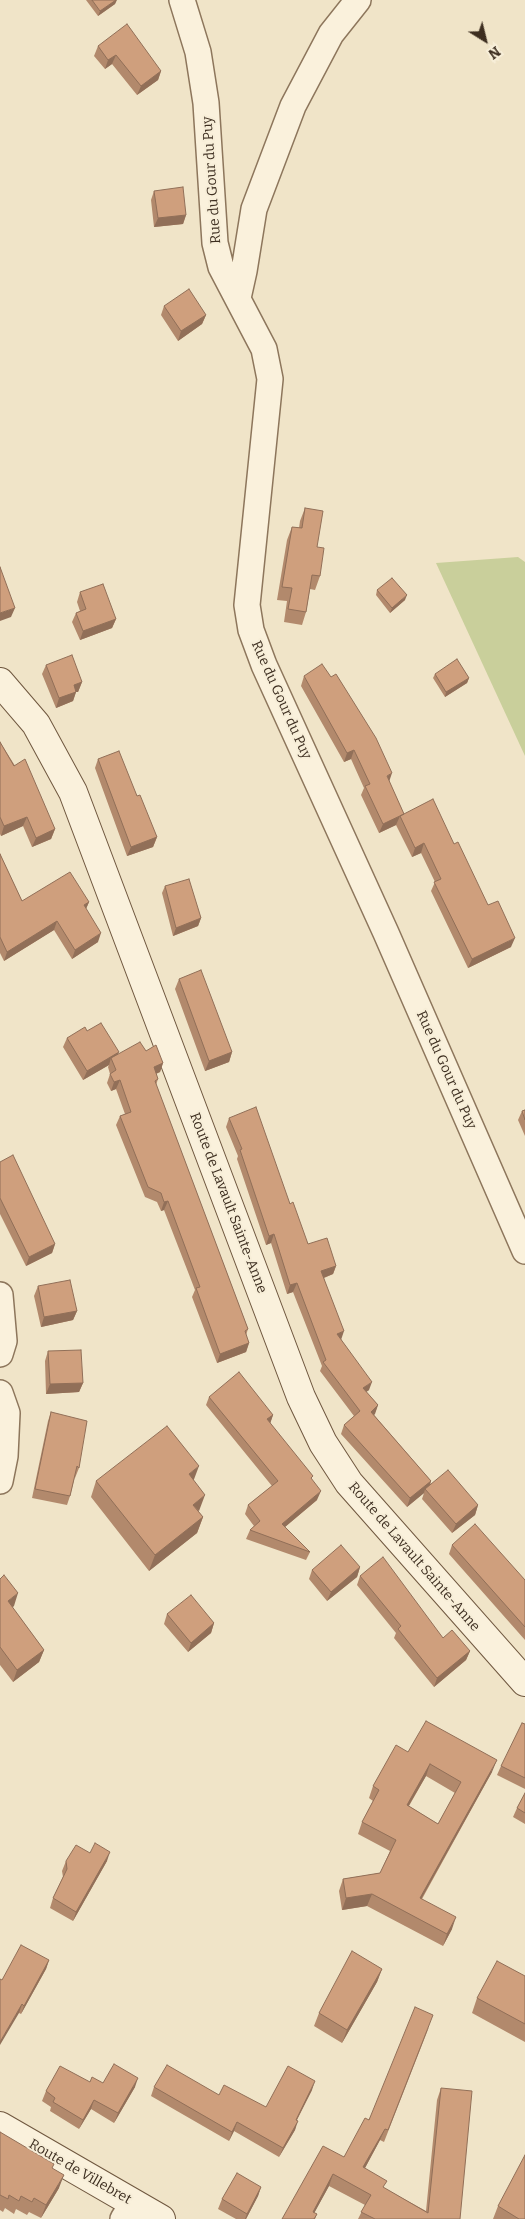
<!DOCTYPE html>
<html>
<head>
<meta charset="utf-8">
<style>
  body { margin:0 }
  #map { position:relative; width:525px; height:2219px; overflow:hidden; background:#f0e4c8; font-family:Bitter,serif }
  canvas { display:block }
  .north { position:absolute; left:460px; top:15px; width:50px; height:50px; -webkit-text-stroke:4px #f7eed8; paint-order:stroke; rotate:144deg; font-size:14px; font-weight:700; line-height:20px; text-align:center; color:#3d2e20 }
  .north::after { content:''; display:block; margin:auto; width:18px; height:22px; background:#3d2e20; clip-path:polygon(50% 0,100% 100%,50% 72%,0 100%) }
</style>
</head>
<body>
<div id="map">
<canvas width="525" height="2219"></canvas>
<div class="north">N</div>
</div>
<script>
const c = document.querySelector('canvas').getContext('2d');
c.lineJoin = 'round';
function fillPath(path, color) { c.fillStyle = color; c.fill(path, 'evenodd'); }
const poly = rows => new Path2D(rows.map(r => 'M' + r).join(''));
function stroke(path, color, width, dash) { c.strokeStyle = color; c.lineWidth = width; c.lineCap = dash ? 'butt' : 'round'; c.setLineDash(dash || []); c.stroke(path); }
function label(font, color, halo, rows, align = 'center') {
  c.font = font + ' Bitter,serif'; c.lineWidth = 4; c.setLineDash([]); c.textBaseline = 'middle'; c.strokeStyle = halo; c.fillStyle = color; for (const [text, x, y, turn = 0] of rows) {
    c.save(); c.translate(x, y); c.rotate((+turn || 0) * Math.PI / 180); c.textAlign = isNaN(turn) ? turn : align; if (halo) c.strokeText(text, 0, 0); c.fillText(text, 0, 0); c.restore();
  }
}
fillPath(poly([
  [518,557,525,562,525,756,436,563]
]), '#c9cf9b');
const street = poly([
  [182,0,198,52,206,103,215,243,221,267,264,349,270,379,247,605,251,630,264,665,386,933,525,1251],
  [238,298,244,271,254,209,293,106,331,34,358,0],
  [0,1295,4,1341,0,1354],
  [0,1393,7,1413,5,1456,0,1481],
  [123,2219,133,2203]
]);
const secondary = poly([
  [0,682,36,724,73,792,301,1397,323,1443,349,1483,525,1682],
  [0,2126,161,2219]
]);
stroke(street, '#8d765c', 28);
stroke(secondary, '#6f573f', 30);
stroke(street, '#faf1dc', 25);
stroke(secondary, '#faf1dc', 28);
fillPath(poly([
  [86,0,116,0,115,4,98,16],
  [98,46,161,71,158,80,137,95,112,64,105,69,94,56],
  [154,191,186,215,183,224,154,227,151,200],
  [164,306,206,315,202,324,178,341,161,315],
  [305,508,317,547,320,576,315,590,310,589,306,612,302,625,284,622,287,601,277,600,287,540,292,527,299,528,300,521],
  [377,590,405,600,390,613,376,595],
  [80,592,116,619,112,628,80,640,72,622,76,613,80,611,77,602],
  [46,665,82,682,78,692,76,692,73,701,56,708,42,674],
  [435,674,469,678,467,683,445,697,433,678],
  [304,676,389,781,404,814,454,844,511,947,468,968,431,891,435,882,421,853,412,857,396,825,379,833,361,795,364,788,351,759,344,762,301,686],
  [0,742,55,829,51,839,32,847,23,826,1,836,0,834],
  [98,759,137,796,157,837,153,847,127,856,95,768],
  [0,854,22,901,89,902,86,909,98,942,72,959,54,930,4,961,0,953],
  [165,886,201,918,198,926,173,936,162,893],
  [179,979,232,1052,229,1062,205,1071,175,989],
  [87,1031,118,1055,146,1051,163,1063,160,1072,156,1074,158,1079,156,1085,248,1329,246,1335,249,1343,246,1352,217,1363,192,1297,195,1290,164,1210,161,1211,157,1202,145,1197,116,1125,120,1116,125,1114,116,1089,111,1091,107,1083,110,1074,108,1067,109,1065,83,1080,63,1047,67,1038],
  [525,1110,525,1136,518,1120,522,1111],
  [229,1118,290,1204,308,1244,336,1266,333,1274,324,1278,341,1339,369,1390,366,1392,378,1405,374,1415,431,1481,430,1486,478,1505,475,1515,452,1533,422,1499,424,1493,407,1507,341,1434,344,1425,354,1416,320,1371,322,1366,293,1292,287,1294,271,1243,266,1245,237,1159,238,1156,226,1127],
  [0,1162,55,1244,52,1253,26,1266,0,1214],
  [38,1286,77,1311,73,1320,41,1327,34,1296],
  [48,1351,83,1383,79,1392,46,1394,45,1361],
  [209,1397,273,1415,270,1423,311,1479,317,1500,285,1527,310,1552,306,1560,246,1539,250,1530,254,1526,245,1514,248,1505,272,1486,206,1405],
  [51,1412,79,1468,75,1478,75,1476,70,1496,67,1505,32,1498,48,1421],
  [96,1481,194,1481,199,1512,203,1517,197,1533,149,1571,91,1497],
  [452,1545,525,1580,525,1640,449,1554],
  [360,1567,357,1577,327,1601,309,1579,312,1570],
  [360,1576,443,1638,470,1651,466,1660,434,1687,394,1638,396,1633,357,1585],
  [0,1579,14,1606,12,1607,44,1650,39,1662,13,1682,0,1665],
  [167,1614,214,1623,211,1633,188,1652,164,1624],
  [525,1724,525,1789,497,1775,501,1766],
  [408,1752,492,1772,422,1899,452,1929,443,1946,367,1906,342,1910,339,1891,343,1879,380,1873,390,1851,358,1834,362,1822,373,1801,369,1798,373,1786],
  [426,1776,455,1793,438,1824,409,1806],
  [525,1793,525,1824,513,1817,517,1808],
  [90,1853,107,1861,73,1921,50,1908,53,1898,63,1877,62,1871,66,1861],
  [49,1960,46,1969,21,2014,19,2013,2,1980],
  [382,1969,377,1982,342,2043,314,2026,319,2013],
  [525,1976,525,2042,472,2013,477,1998],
  [429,2027,384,2142,380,2140,365,2168,384,2188,426,2211,437,2100,441,2088,460,2219,358,2219,365,2205,329,2186,314,2213,317,2214,315,2219,282,2219,344,2157],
  [90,2082,135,2087,114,2123,91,2109,79,2129,50,2111,51,2107,42,2101,46,2091],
  [154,2087,219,2095,266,2107,312,2090,297,2120,295,2130,279,2157,234,2131,229,2141,151,2096],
  [0,2132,52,2169,59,2188,41,2218,29,2212,27,2215,16,2209,14,2214,5,2208,3,2212,0,2210],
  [261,2187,258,2196,246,2219,236,2219,218,2209,222,2199],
  [498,2206,525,2219,493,2219]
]), '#b2896c');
fillPath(poly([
  [116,0,117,0,115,4,98,16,100,11],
  [116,55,112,64,105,69,108,60],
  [161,71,158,80,137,95,141,86],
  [186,215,183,224,154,227,158,218],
  [206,315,202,324,178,341,181,331],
  [407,595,405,600,390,613,392,608],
  [15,608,11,617,0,621,0,613],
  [116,619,112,628,80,640,83,631],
  [469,678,467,683,445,697,446,692],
  [82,682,78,692,76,692,73,701,56,708,59,698,74,685],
  [354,750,351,759,344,762,347,753],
  [392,773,389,782,387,776],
  [400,816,396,825,379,833,383,824],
  [27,817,23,826,1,836,4,826],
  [55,829,51,839,32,847,36,838],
  [157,837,153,847,127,856,131,847],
  [424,843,421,853,412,857,415,848],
  [89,902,85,911,84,905],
  [201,918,198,926,173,936,176,928],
  [57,921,54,930,4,961,7,952],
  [101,933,98,942,72,959,75,950],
  [515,938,511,947,468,968,472,959],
  [119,1052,115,1061,111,1058,109,1065,83,1080,87,1071],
  [232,1052,229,1062,205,1071,209,1061],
  [163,1063,160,1072,150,1076,154,1067],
  [120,1080,116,1089,111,1091,114,1082],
  [168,1201,164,1210,161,1211,164,1202],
  [274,1234,271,1243,266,1245,269,1236],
  [55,1244,52,1253,26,1266,29,1257],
  [336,1266,333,1274,318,1280,321,1271],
  [297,1283,293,1292,287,1294,290,1285],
  [77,1311,73,1320,41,1327,44,1317],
  [344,1331,341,1340,337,1334],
  [249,1343,246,1352,217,1363,220,1354],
  [372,1382,369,1390,359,1397,363,1388],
  [83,1383,79,1392,46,1394,50,1384],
  [378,1405,375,1414,368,1421,371,1412],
  [273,1415,270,1424,267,1419],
  [199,1466,193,1482,189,1474],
  [431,1481,428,1490,425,1489,424,1493,407,1507,410,1498],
  [321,1491,317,1500,279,1532,282,1524],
  [205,1495,199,1511,193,1505],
  [478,1505,475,1515,452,1533,456,1524],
  [203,1517,197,1533,149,1571,155,1555],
  [360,1567,357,1577,327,1601,331,1592],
  [18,1593,14,1606,3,1614,8,1601],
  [214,1623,211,1633,188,1652,191,1643],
  [44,1650,39,1662,13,1682,17,1670],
  [470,1651,466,1660,434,1687,437,1678],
  [497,1760,492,1772,415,1910,420,1898],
  [430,1764,426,1776,402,1817,407,1805],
  [110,1852,107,1861,73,1921,76,1912],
  [372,1894,367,1906,342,1910,346,1898],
  [456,1917,452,1929,443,1946,447,1934],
  [49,1960,46,1969,21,2014,24,2006],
  [382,1969,377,1982,342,2043,347,2030],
  [22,2004,19,2013,0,2045,0,2042],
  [138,2078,135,2087,114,2123,118,2113],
  [315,2081,312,2090,292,2129,296,2120],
  [94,2100,91,2109,79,2129,83,2120],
  [298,2121,295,2130,279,2157,283,2148],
  [237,2122,234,2131,229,2141,232,2132],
  [385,2129,380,2140,359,2179,363,2167],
  [333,2174,329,2186,311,2219,313,2212],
  [64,2175,59,2188,41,2218,46,2205],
  [261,2187,258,2196,246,2219,245,2219,247,2214]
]), '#916f58');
const building = poly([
  [92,0,116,0,100,11,92,0],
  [127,24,161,71,141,86,116,55,108,60,98,46,127,24],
  [183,187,186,215,158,218,154,191,183,187],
  [189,289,206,315,181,331,164,306,189,289],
  [305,508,323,511,317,547,324,548,320,576,312,575,306,612,288,609,292,588,282,587,292,527,302,528,305,508],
  [0,567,15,608,0,613,0,567],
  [392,578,407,595,392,608,377,590,392,578],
  [103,584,116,619,83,631,76,613,86,609,80,592,103,584],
  [72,655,82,682,74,685,76,692,59,698,46,665,72,655],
  [457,659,469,678,446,692,435,674,457,659],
  [322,664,331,677,336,674,376,738,392,773,387,776,404,814,383,824,365,786,370,784,354,750,347,753,304,676,322,664],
  [0,742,14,766,25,759,55,829,36,838,27,817,4,826,0,817,0,742],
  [119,751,137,796,140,795,157,837,131,847,98,759,119,751],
  [433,799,454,844,458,842,488,905,498,901,515,938,472,959,434,882,441,879,424,843,415,848,400,816,433,799],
  [0,854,22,901,70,872,89,902,84,905,101,933,75,950,57,921,7,952,0,937,0,854],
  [189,879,201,918,176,928,165,886,189,879],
  [201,970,232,1052,209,1061,179,979,201,970],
  [101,1023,119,1052,87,1071,67,1038,85,1027,87,1031,101,1023],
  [140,1042,146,1051,156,1045,163,1063,154,1067,158,1079,155,1081,248,1329,245,1331,249,1343,220,1354,196,1288,200,1287,168,1201,164,1202,161,1193,148,1187,120,1116,131,1112,120,1080,114,1082,110,1074,116,1070,111,1058,140,1042],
  [256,1107,290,1204,293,1202,308,1244,327,1238,336,1266,321,1271,344,1331,337,1334,372,1382,363,1388,378,1405,371,1412,431,1481,410,1498,344,1425,360,1411,323,1362,326,1360,297,1283,290,1285,274,1234,269,1236,240,1150,242,1149,229,1118,256,1107],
  [525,1110,525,1120,522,1111,525,1110],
  [13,1155,55,1244,29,1257,0,1198,0,1162,13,1155],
  [70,1280,77,1311,44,1317,38,1286,70,1280],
  [81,1350,83,1383,50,1384,48,1351,81,1350],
  [239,1372,273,1415,267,1419,313,1476,311,1478,321,1491,282,1524,310,1552,250,1530,260,1521,248,1505,278,1481,209,1397,239,1372],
  [51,1412,87,1421,79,1468,77,1466,70,1496,35,1489,51,1412],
  [167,1426,199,1466,189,1474,205,1495,193,1505,203,1517,155,1555,96,1481,167,1426],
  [448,1470,478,1505,456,1524,425,1489,448,1470],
  [475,1524,525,1580,525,1627,452,1545,475,1524],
  [341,1545,360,1567,331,1592,312,1570,341,1545],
  [383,1557,443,1638,452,1630,470,1651,437,1678,398,1629,401,1626,360,1576,383,1557],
  [4,1575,18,1593,8,1601,44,1650,17,1670,0,1647,0,1579,4,1575],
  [191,1595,214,1623,191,1643,167,1614,191,1595],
  [426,1721,497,1760,420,1898,456,1917,447,1934,372,1894,346,1898,343,1879,380,1873,396,1840,362,1822,379,1790,373,1786,396,1745,408,1752,426,1721],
  [430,1764,461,1782,438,1824,407,1805,430,1764],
  [522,1723,525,1724,525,1778,501,1766,522,1723],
  [525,1793,525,1813,517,1808,525,1793],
  [95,1843,110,1852,76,1912,53,1898,67,1869,66,1861,76,1845,90,1853,95,1843],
  [21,1945,49,1960,24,2006,22,2004,0,2042,0,1979,2,1980,21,1945],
  [352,1951,382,1969,347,2030,319,2013,352,1951],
  [497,1961,525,1976,525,2024,477,1998,497,1961],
  [415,2007,433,2015,388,2130,385,2129,363,2167,387,2181,383,2187,428,2213,441,2088,472,2091,460,2219,375,2219,361,2212,371,2195,333,2174,313,2212,317,2214,314,2219,282,2219,323,2146,344,2157,365,2118,369,2120,415,2007],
  [114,2064,138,2078,118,2113,94,2100,83,2120,53,2102,55,2098,46,2091,60,2066,90,2082,92,2077,103,2083,114,2064],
  [167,2065,219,2095,224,2085,266,2107,288,2066,315,2081,296,2120,298,2121,283,2148,237,2122,232,2132,154,2087,167,2065],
  [0,2132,54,2164,52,2168,64,2175,46,2205,34,2198,32,2202,21,2196,19,2201,9,2195,8,2199,0,2195,0,2132],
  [525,2155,525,2219,519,2219,498,2206,525,2155],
  [237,2173,261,2187,247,2214,222,2199,237,2173]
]);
fillPath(building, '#cf9f7d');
stroke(building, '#916f58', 1);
label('14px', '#3d2e20', '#f7eed8', [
  ["Rue du Gour du Puy",212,180,-94],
  ["Rue du Gour du Puy",281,700,66],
  ["Rue du Gour du Puy",446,1070,66],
  ["Route de Lavault Sainte-Anne",228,1203,69],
  ["Route de Lavault Sainte-Anne",414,1557,49],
  ["Route de Villebret",80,2172,30]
]);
</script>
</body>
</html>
